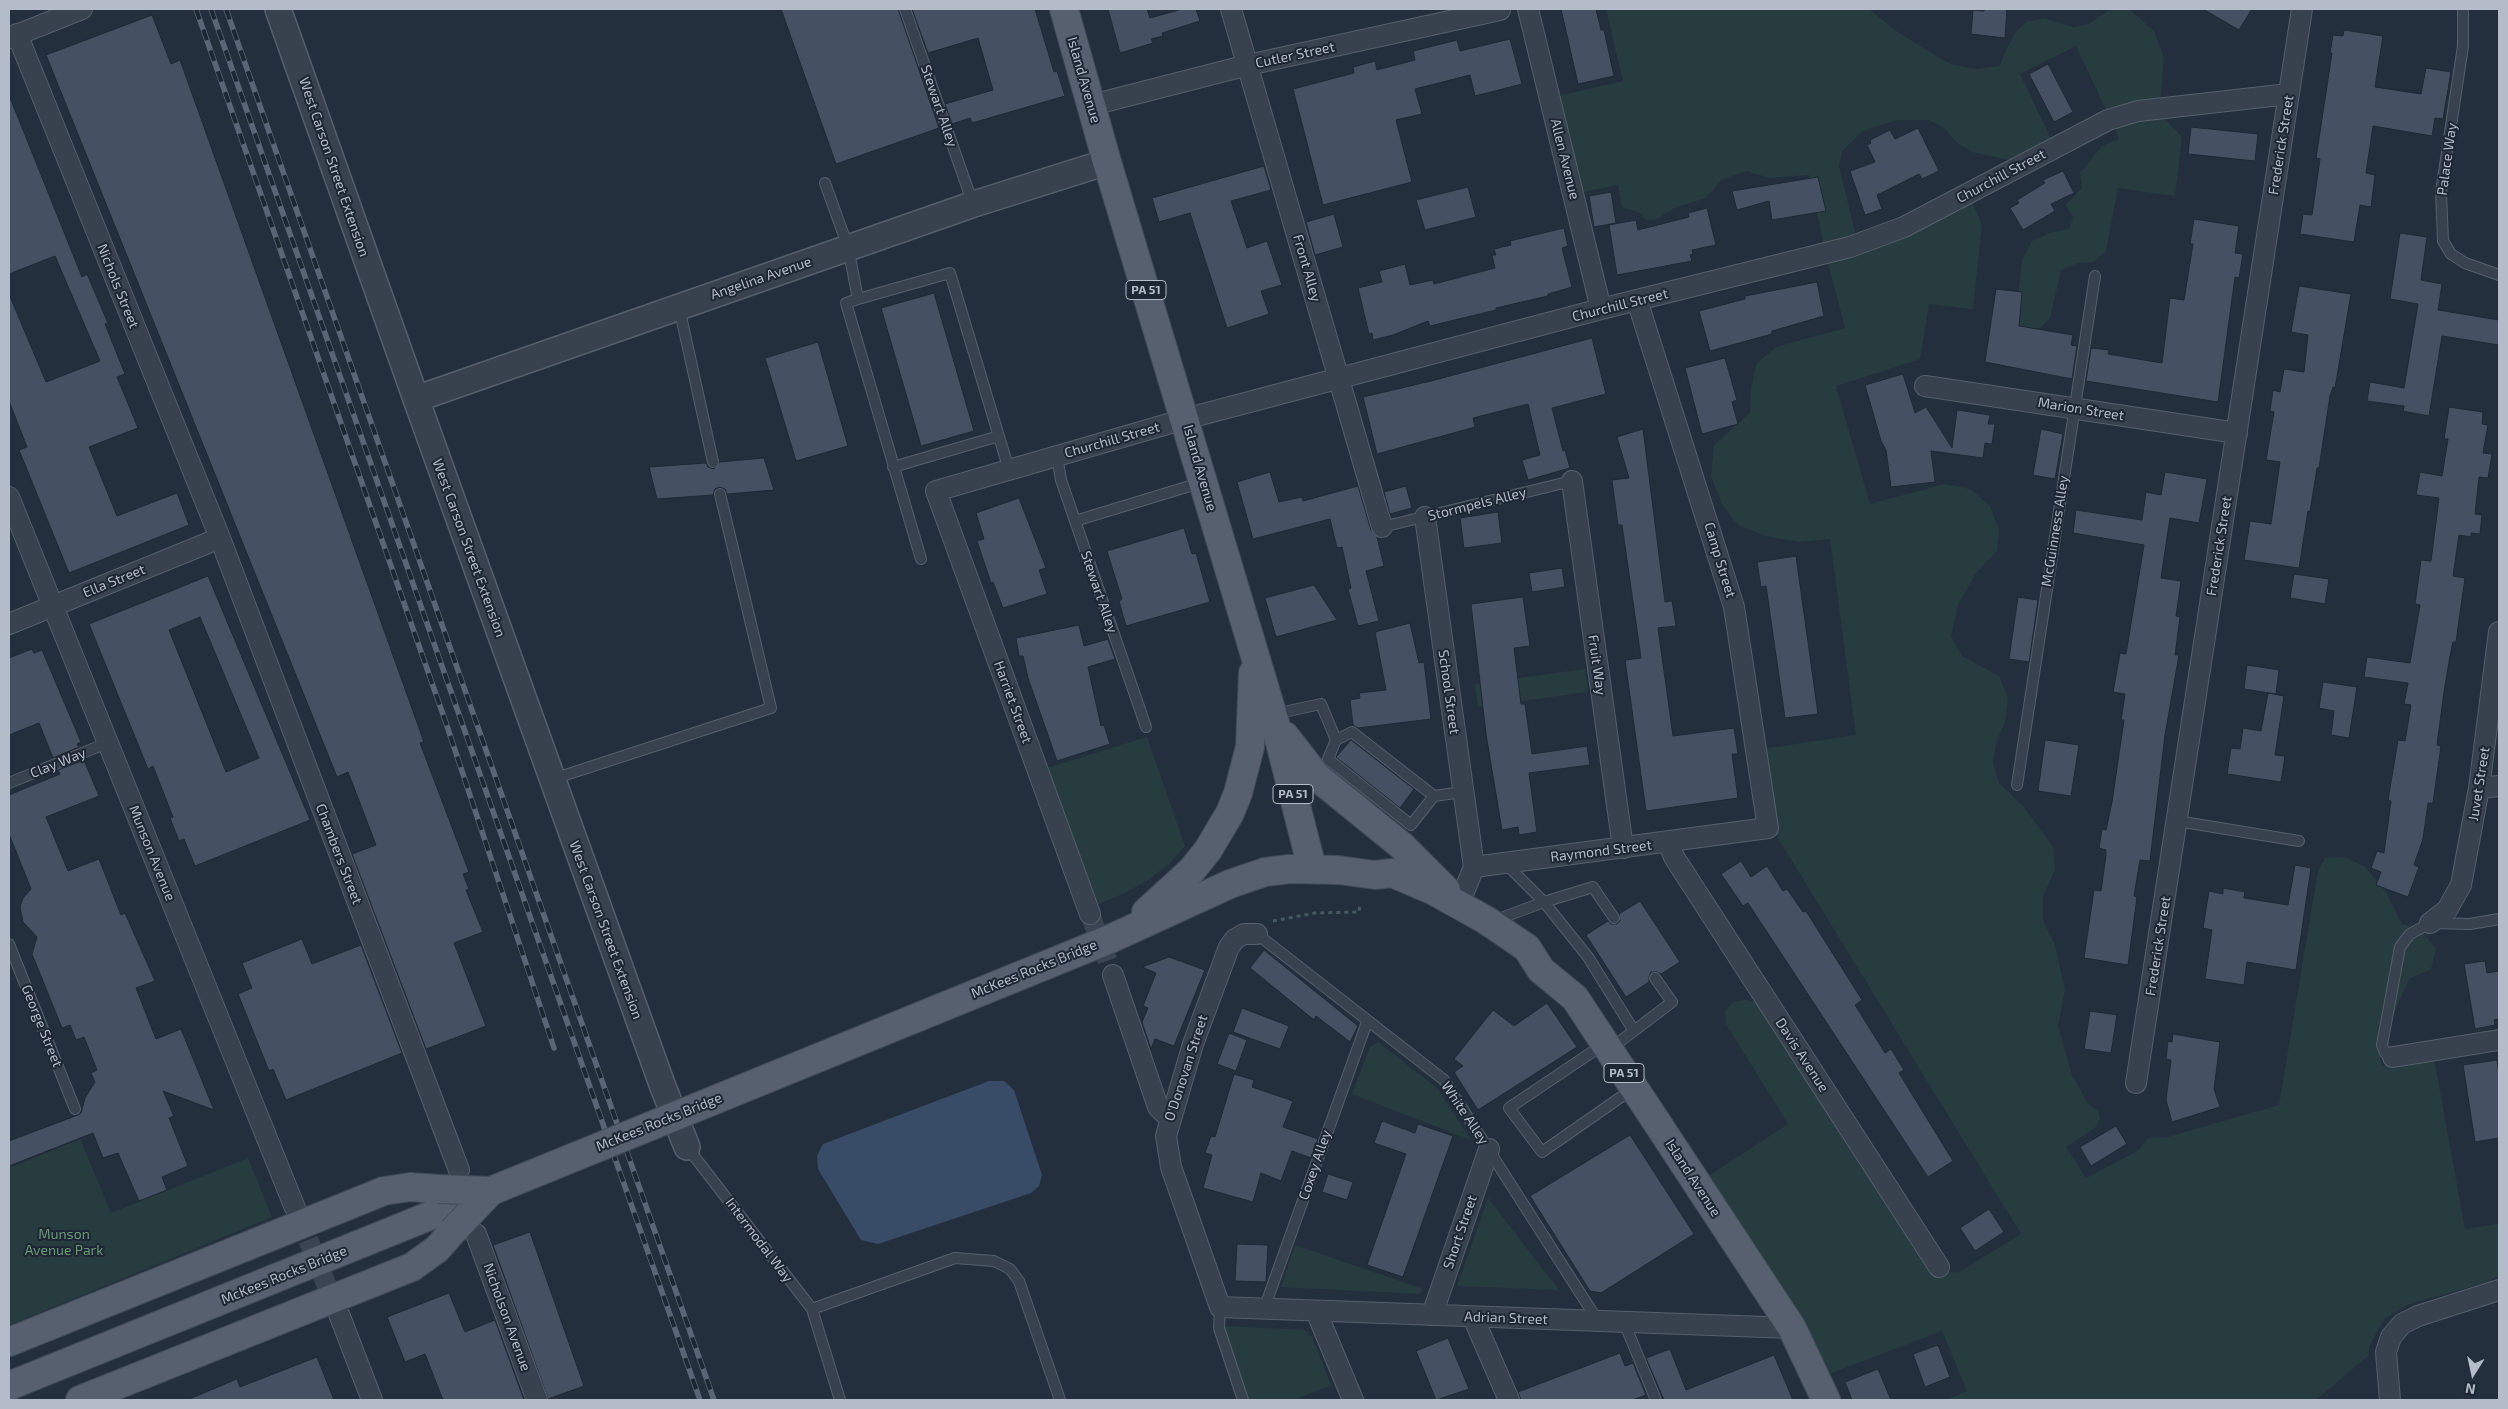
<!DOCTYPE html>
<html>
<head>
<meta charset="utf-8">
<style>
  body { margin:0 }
  #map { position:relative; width:2508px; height:1409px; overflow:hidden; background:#242f3e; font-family:"Exo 2",sans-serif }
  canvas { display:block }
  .frame { position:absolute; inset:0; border:10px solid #b4bcc9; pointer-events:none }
  .north { position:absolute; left:2448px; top:1349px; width:50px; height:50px; -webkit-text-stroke:4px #1d2633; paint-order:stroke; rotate:190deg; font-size:14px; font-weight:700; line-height:20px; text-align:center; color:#b4bcc9 }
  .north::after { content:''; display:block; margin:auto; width:18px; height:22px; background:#b4bcc9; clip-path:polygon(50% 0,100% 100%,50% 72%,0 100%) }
</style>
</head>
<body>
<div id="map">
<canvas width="2508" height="1409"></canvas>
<div class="frame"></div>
<div class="north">N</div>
</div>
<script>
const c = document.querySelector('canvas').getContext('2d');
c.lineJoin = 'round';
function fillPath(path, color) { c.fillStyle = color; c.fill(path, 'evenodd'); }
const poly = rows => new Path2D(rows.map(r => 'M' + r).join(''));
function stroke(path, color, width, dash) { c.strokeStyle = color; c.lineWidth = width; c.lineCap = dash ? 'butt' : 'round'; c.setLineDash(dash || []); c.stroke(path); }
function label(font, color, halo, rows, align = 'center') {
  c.font = font + ' "Exo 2",sans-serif'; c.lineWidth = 4; c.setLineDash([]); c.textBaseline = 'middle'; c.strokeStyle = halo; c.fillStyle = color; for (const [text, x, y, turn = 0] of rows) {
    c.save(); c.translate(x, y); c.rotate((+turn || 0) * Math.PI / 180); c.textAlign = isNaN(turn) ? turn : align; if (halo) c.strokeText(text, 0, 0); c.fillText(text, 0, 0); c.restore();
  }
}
fillPath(poly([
  [1606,9,1869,9,1892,28,1934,55,1953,65,1977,69,1999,66,2014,34,2026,22,2044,18,2073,27,2089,24,2111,9,2129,9,2154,31,2164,58,2160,104,2108,114,2076,46,2020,74,2052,141,2014,161,1972,152,1957,143,1944,128,1929,120,1897,120,1863,131,1842,151,1839,166,1856,236,1824,246,1809,175,1769,178,1747,171,1721,180,1706,198,1674,208,1657,219,1646,220,1640,213,1622,207,1618,185,1574,194,1550,98,1623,81],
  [2159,113,2182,137,2175,196,2118,188,2106,251,2094,262,2078,263,2061,270,2050,318,2037,331,2023,333,2016,314,2022,260,2032,241,2049,233,2069,229,2073,218,2066,205,2082,188,2080,173,2102,146,2119,139,2113,120],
  [1968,193,1982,225,1973,309,1929,304,1920,359,1836,386,1870,504,1945,484,1970,489,1990,506,1999,530,1997,551,1976,573,1958,605,1951,636,1962,656,1999,676,2008,698,2005,722,1996,743,1993,763,1999,783,2023,806,2054,848,2055,870,2043,896,2043,921,2055,945,2065,990,2058,1026,2072,1075,2088,1104,2098,1110,2100,1119,2095,1128,2066,1147,2086,1178,2139,1150,2148,1138,2168,1137,2279,1105,2318,871,2325,858,2345,857,2365,867,2386,892,2402,924,2421,930,2436,949,2431,969,2409,979,2378,1050,2382,1066,2434,1058,2465,1229,2499,1224,2499,1276,2485,1283,2409,1304,2384,1319,2370,1345,2368,1356,2316,1400,1946,1400,1967,1391,1942,1331,1821,1377,1701,1181,1788,1124,1726,1024,1725,1011,1733,1002,1744,1000,1757,1002,1939,1273,1959,1272,2021,1234,1773,830,1762,749,1856,735,1830,539,1800,542,1765,536,1738,525,1723,506,1711,477,1714,445,1750,413,1751,389,1756,364,1776,347,1845,328,1826,255],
  [1585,669,1588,692,1478,707,1475,684],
  [1147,737,1185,846,1169,864,1148,880,1127,892,1097,905,1047,768],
  [1378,1042,1437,1088,1471,1140,1352,1094,1370,1047],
  [80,1139,111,1213,248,1158,272,1217,10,1325,9,1168],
  [1488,1198,1559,1290,1457,1286],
  [1295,1245,1423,1289,1420,1294,1281,1287],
  [1223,1326,1305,1330,1312,1337,1331,1385,1294,1400,1249,1400]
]), '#263c3f');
fillPath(poly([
  [989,1081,1004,1081,1014,1090,1042,1175,1039,1186,1031,1193,878,1244,861,1240,818,1169,817,1156,823,1144]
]), '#394c67');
const building = poly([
  [781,9,898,9,939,128,836,164,781,9],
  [912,9,1035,9,1054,72,1057,71,1065,96,972,123,970,118,952,124,945,104,993,90,978,38,928,53,912,9],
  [1108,9,1147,9,1150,18,1182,9,1196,9,1200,21,1162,33,1163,36,1151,39,1153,43,1120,53,1108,9],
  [1561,9,1596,9,1601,30,1604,30,1614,76,1578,84,1561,9],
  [1985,9,2007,9,2005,38,1971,34,1973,10,1984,11,1985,9],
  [2203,9,2252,9,2239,30,2203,9],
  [152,15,171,64,180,60,424,742,420,743,469,872,463,874,469,889,466,890,483,932,454,943,486,1026,426,1049,352,854,376,845,348,772,337,777,46,55,152,15],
  [2344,30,2383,36,2375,87,2421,94,2426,68,2451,72,2443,119,2435,118,2432,136,2373,126,2366,173,2375,175,2371,207,2360,205,2354,242,2300,234,2303,214,2312,215,2320,159,2316,158,2332,53,2330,53,2333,35,2343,36,2344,30],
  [1510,39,1522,84,1475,96,1470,75,1415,89,1422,114,1396,120,1412,182,1323,205,1293,89,1354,73,1353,67,1375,61,1377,70,1415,60,1413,51,1457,40,1460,51,1510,39],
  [2048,64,2073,112,2054,122,2029,74,2048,64],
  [9,95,82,277,87,274,108,323,105,324,125,374,117,377,138,428,89,447,117,516,177,493,189,525,69,573,19,450,27,447,9,401,9,294,46,382,100,361,55,256,9,274,9,95],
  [2191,127,2258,134,2255,161,2188,154,2191,127],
  [1918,128,1939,171,1922,179,1919,174,1877,195,1882,209,1865,215,1850,171,1875,162,1867,145,1871,143,1870,140,1890,130,1895,139,1918,128],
  [1264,166,1271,190,1231,201,1247,248,1267,241,1282,285,1261,291,1269,314,1227,328,1190,213,1159,222,1152,198,1264,166],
  [2063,171,2074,193,2051,204,2055,211,2023,230,2010,208,2019,203,2017,200,2045,183,2043,180,2063,171],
  [1818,177,1826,211,1772,220,1769,201,1737,210,1732,191,1818,177],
  [1468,187,1476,217,1425,230,1416,200,1468,187],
  [1611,192,1616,223,1594,227,1589,196,1611,192],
  [1707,208,1716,245,1692,250,1693,254,1690,255,1692,261,1617,275,1609,225,1636,220,1638,230,1689,217,1688,213,1707,208],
  [1334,214,1343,247,1315,255,1306,222,1334,214],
  [2194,219,2239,226,2235,253,2243,254,2239,278,2235,277,2218,402,2086,381,2091,348,2109,350,2108,354,2162,363,2170,298,2184,300,2193,244,2190,244,2194,219],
  [1564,228,1568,246,1562,248,1572,287,1548,294,1548,296,1496,308,1496,310,1430,326,1428,321,1393,335,1373,340,1372,333,1369,334,1358,288,1382,282,1379,271,1405,264,1410,285,1433,280,1434,284,1495,268,1492,255,1496,255,1494,249,1511,245,1510,241,1564,228],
  [2400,233,2427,237,2421,280,2442,284,2438,310,2499,320,2499,345,2442,336,2429,416,2403,411,2404,406,2367,401,2370,382,2404,388,2418,304,2390,299,2400,233],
  [1817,282,1824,316,1772,331,1772,334,1710,351,1699,311,1745,299,1745,296,1817,282],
  [2299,286,2351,294,2335,388,2333,387,2330,396,2319,468,2317,468,2310,512,2308,511,2299,568,2244,560,2250,521,2271,524,2280,462,2266,460,2274,412,2270,411,2273,390,2280,392,2284,369,2304,372,2308,335,2291,332,2299,286],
  [1996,289,2022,292,2019,326,2073,335,2071,345,2077,346,2072,379,1985,362,1996,289],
  [934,293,974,431,921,446,881,308,934,293],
  [1592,338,1606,394,1552,408,1563,451,1565,450,1570,468,1528,480,1522,460,1540,455,1528,404,1473,418,1475,427,1377,454,1363,397,1431,381,1592,338],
  [818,342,848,446,796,461,765,358,818,342],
  [1725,358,1737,400,1732,402,1738,424,1702,434,1685,368,1725,358],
  [1903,374,1915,413,1926,407,1952,448,1957,410,1990,415,1988,424,1995,424,1992,444,1985,443,1983,458,1931,451,1935,482,1891,487,1886,450,1881,441,1865,385,1903,374],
  [2449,407,2483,412,2482,424,2488,425,2483,453,2492,454,2488,478,2479,477,2475,514,2482,515,2480,534,2471,533,2471,537,2459,535,2453,576,2465,578,2456,642,2453,642,2450,656,2444,692,2437,745,2441,746,2433,803,2428,803,2423,839,2414,865,2419,867,2408,897,2376,885,2381,872,2371,868,2377,851,2384,853,2391,801,2388,800,2398,740,2405,741,2411,705,2404,704,2408,683,2364,677,2367,657,2410,663,2420,605,2415,604,2421,560,2431,561,2439,498,2416,495,2420,472,2442,476,2448,439,2444,439,2449,407],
  [1643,429,1665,602,1672,601,1676,626,1658,628,1673,736,1734,728,1738,754,1732,754,1738,798,1646,811,1625,660,1641,658,1622,525,1618,525,1612,480,1629,478,1617,437,1643,429],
  [2041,429,2063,434,2055,479,2033,475,2041,429],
  [764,458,774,490,727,494,725,489,719,487,715,489,713,495,657,499,649,467,706,463,708,467,714,469,720,462,764,458],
  [1270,472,1279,502,1302,497,1303,501,1358,486,1371,530,1377,537,1384,566,1366,571,1379,621,1358,626,1348,589,1351,588,1342,547,1337,548,1330,519,1253,539,1237,482,1270,472],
  [2165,472,2207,479,2199,523,2170,518,2161,578,2181,581,2176,616,2180,617,2175,655,2179,655,2165,735,2150,861,2140,860,2134,896,2137,897,2128,965,2084,958,2094,890,2101,891,2106,855,2106,850,2099,848,2102,829,2106,830,2112,802,2124,720,2121,720,2125,694,2113,692,2120,653,2126,654,2144,545,2073,533,2076,510,2142,520,2146,492,2161,495,2165,472],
  [1406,486,1412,508,1390,514,1384,492,1406,486],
  [1019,498,1046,568,1039,570,1047,594,1003,608,993,582,991,583,977,541,984,539,976,513,1019,498],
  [1498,512,1502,543,1464,548,1460,518,1498,512],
  [1184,528,1192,554,1196,553,1210,602,1126,626,1119,601,1122,599,1107,551,1184,528],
  [1796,556,1818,714,1785,718,1766,586,1761,587,1757,562,1796,556],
  [1562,568,1565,587,1532,592,1529,573,1562,568],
  [2294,574,2329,579,2325,604,2290,598,2294,574],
  [208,576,310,820,195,866,184,839,179,841,170,818,173,817,153,766,148,769,89,624,208,576],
  [200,617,259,758,226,772,169,630,200,617],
  [1314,585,1337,620,1276,637,1265,598,1314,585],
  [1523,597,1530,646,1514,648,1521,704,1525,704,1532,754,1587,746,1590,765,1529,773,1537,832,1519,835,1518,827,1502,830,1486,734,1471,604,1523,597],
  [2018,597,2038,600,2029,662,2009,659,2018,597],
  [1410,623,1419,663,1424,662,1431,719,1358,728,1353,725,1350,700,1360,698,1359,693,1386,690,1375,632,1410,623],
  [1079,625,1084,646,1108,639,1115,659,1088,667,1101,726,1104,725,1110,744,1057,761,1028,678,1023,656,1019,656,1016,638,1079,625],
  [32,649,34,653,42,650,81,742,77,744,79,747,53,758,39,723,9,735,9,658,32,649],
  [2247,665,2279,670,2276,694,2244,689,2247,665],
  [2323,682,2357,687,2349,738,2331,735,2334,711,2319,708,2323,682],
  [2268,693,2284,696,2275,755,2285,756,2281,782,2227,774,2231,748,2240,749,2243,728,2261,731,2268,693],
  [1351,740,1414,789,1400,808,1336,757,1351,740],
  [2045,740,2079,745,2071,796,2038,791,2045,740],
  [84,760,99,796,46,817,68,871,99,859,121,915,125,913,155,981,136,988,156,1039,181,1029,214,1110,163,1091,174,1116,169,1118,188,1166,162,1177,167,1190,139,1201,118,1153,103,1158,93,1133,9,1166,9,1141,78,1115,81,1113,85,1098,95,1082,91,1073,97,1070,84,1037,76,1040,70,1025,62,1028,32,954,37,937,23,922,20,907,23,898,31,889,9,834,9,795,60,774,58,770,84,760],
  [1741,861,1751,877,1767,866,1783,891,1787,889,1803,912,1806,911,1862,1000,1855,1005,1885,1053,1891,1049,1904,1070,1899,1073,1953,1161,1928,1177,1748,903,1743,906,1721,874,1741,861],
  [2295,865,2311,868,2296,970,2247,962,2244,985,2205,979,2212,930,2203,928,2209,891,2223,894,2223,888,2245,892,2244,898,2288,905,2295,865],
  [1640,901,1680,962,1661,974,1657,972,1651,972,1649,976,1649,982,1626,997,1586,935,1608,921,1611,924,1617,924,1620,921,1619,914,1640,901],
  [302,939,312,964,361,945,402,1053,286,1100,273,1069,269,1071,238,994,252,988,242,963,302,939],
  [1264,950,1358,1026,1350,1042,1316,1016,1314,1020,1250,968,1264,950],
  [1169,957,1205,970,1174,1046,1155,1039,1151,1049,1142,1022,1148,1008,1143,1006,1156,973,1142,967,1169,957],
  [2485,961,2487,973,2499,971,2499,1019,2494,1020,2495,1025,2475,1029,2464,964,2485,961],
  [1547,1003,1577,1047,1478,1110,1454,1072,1463,1066,1454,1059,1493,1010,1514,1026,1547,1003],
  [1242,1008,1289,1026,1280,1049,1233,1032,1242,1008],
  [2090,1011,2117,1015,2111,1053,2084,1049,2090,1011],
  [1229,1033,1247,1040,1236,1071,1217,1064,1229,1033],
  [2173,1034,2220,1042,2214,1089,2220,1107,2172,1122,2166,1100,2171,1060,2166,1059,2168,1041,2172,1042,2173,1034],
  [2497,1060,2499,1075,2499,1138,2475,1142,2463,1065,2497,1060],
  [1234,1074,1254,1080,1252,1087,1293,1101,1283,1127,1318,1139,1311,1158,1292,1151,1281,1181,1261,1173,1253,1202,1203,1188,1212,1155,1205,1153,1211,1136,1215,1137,1234,1074],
  [1382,1121,1415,1133,1418,1124,1453,1136,1403,1277,1367,1265,1406,1154,1374,1143,1382,1121],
  [2116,1126,2127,1144,2091,1166,2080,1147,2116,1126],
  [1630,1135,1694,1234,1601,1293,1590,1291,1530,1196,1630,1135],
  [1328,1174,1353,1182,1347,1200,1322,1192,1328,1174],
  [1989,1209,2004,1232,1975,1251,1960,1228,1989,1209],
  [530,1232,584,1386,548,1399,493,1245,530,1232],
  [1237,1244,1268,1245,1266,1282,1235,1281,1237,1244],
  [449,1293,465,1332,495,1320,524,1400,443,1400,425,1354,405,1362,387,1317,449,1293],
  [1448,1338,1469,1389,1436,1400,1416,1351,1448,1338],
  [1938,1345,1950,1377,1925,1387,1913,1354,1938,1345],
  [1670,1349,1686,1390,1774,1355,1793,1400,1664,1400,1646,1358,1670,1349],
  [1620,1353,1625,1366,1633,1363,1646,1395,1632,1400,1521,1400,1518,1392,1620,1353],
  [317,1357,334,1400,187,1400,237,1379,240,1387,317,1357],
  [1878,1369,1891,1400,1852,1400,1845,1382,1878,1369]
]);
fillPath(building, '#455162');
stroke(building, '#1f2835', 1);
stroke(poly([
  [1090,914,1113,975],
  [297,1212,337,1311]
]), '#3a4453', 20, [20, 10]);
const service = poly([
  [905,9,973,204],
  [2463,9,2463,46,2441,192,2443,241,2451,254,2465,263,2499,275],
  [825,183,848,247,858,299,846,303,921,559],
  [858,299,950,273,1009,470],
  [679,307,713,462],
  [1057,456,1061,480,1146,727],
  [893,467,999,436],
  [1075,521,1203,482],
  [1382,527,1572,481],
  [1274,714,1321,704,1336,740,1328,759,1411,825,1434,796,1352,732,1336,740],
  [553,779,771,708,720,494],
  [9,783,107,743],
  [2017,785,2095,276],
  [1434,796,1462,792],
  [2177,821,2299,841],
  [1505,863,1544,902,1588,957,1634,1031],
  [1493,921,1544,902,1593,887,1614,918],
  [1257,934,1444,1080,1598,1321],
  [9,944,75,1109],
  [1604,1044,1509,1108,1542,1152,1634,1088],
  [1610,1049,1672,1002,1655,978],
  [2393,1057,2385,1053,2382,1045,2400,947,2410,934,2430,923,2470,924,2499,919],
  [687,1147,812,1309,840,1400],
  [1220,1307,1219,1328,1243,1400],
  [812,1309,955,1258,994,1261,1010,1269,1019,1281,1060,1400],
  [1264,1309,1367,1022],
  [1624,1322,1656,1400]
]);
const minor = poly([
  [1231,9,1382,527],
  [1528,9,1601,309],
  [17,34,220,538,459,1170],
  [9,38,82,9],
  [1092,105,1248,65,1500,10],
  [1925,386,2237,433],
  [1572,481,1623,848],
  [9,497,295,1208],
  [1425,517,1474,867],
  [9,624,220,538],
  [2479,788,2499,786],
  [1668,842,1674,857,1939,1267],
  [1474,867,1768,828,1734,607,1637,300],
  [1459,904,1474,867],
  [1090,914,936,491,1185,419,1601,309,1850,247,1904,227,2108,120,2138,111,2289,94],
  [2430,923,2447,910,2461,885,2479,788,2499,632],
  [1257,934,1244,934,1235,939,1229,947,1193,1044,1166,1136,1171,1167,1220,1307,1792,1328],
  [1113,975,1158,1107,1169,1118],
  [2393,1057,2499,1040],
  [2136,1083,2302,9],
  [476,1234,537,1400],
  [1316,1311,1353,1400],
  [339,1314,372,1400],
  [1432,1315,1489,1149],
  [1473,1317,1509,1400],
  [2390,1400,2386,1352,2391,1337,2402,1324,2418,1316,2499,1290]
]);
const tertiary = poly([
  [278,9,416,399,663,1087,687,1147],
  [416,399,974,204,1107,162]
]);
const primary = poly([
  [1064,9,1107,162,1274,719,1312,868],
  [1285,736,1317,777,1402,846,1446,890],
  [1146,912,1192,870,1208,850,1230,813,1238,793,1250,747,1253,673],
  [1110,939,1230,884,1265,872,1289,869,1338,870,1375,875,1392,873,1432,890,1486,920,1527,948,1541,970,1575,998,1792,1328,1826,1400],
  [9,1342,384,1191,410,1187,438,1189],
  [9,1386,491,1191],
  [80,1400,412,1267,437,1249,453,1231]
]);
stroke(service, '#565f6c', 12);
stroke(minor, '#565f6c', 22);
stroke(tertiary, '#565f6c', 28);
stroke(primary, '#414a57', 30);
stroke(poly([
  [1273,921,1315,913,1359,912,1360,904]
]), '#44595c', 3, [4, 4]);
stroke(service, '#38414e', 10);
stroke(minor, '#38414e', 20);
stroke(tertiary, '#38414e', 25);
stroke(primary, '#56606e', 28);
const rail = poly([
  [196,9,446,723,554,1048],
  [211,9,700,1400],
  [226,9,714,1400]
]);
stroke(rail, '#5a6575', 5.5);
stroke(rail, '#1d2633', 4, [11]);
const primaryBridge = poly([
  [438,1189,491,1191,1110,939],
  [453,1231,491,1191]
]);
stroke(primaryBridge, '#414a57', 30, []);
stroke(primaryBridge, '#56606e', 28);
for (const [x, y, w] of [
  [1146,290,40],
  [1293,794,40],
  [1624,1073,40]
]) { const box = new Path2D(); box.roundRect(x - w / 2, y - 9.5, w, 19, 4); c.fillStyle = '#1d2633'; c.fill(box); stroke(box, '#b4bcc9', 1); }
label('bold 12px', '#b4bcc9', null, [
  ["PA 51",1146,290],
  ["PA 51",1293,794],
  ["PA 51",1624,1073]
]);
label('14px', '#b4bcc9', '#1d2633', [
  ["Cutler Street",1295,55,-12],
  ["Island Avenue",1084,80,74],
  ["Stewart Alley",939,106,71],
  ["Frederick Street",2281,145,-81],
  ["Allen Avenue",1565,159,76],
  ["Palace Way",2447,159,-82],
  ["West Carson Street Extension",334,167,71],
  ["Churchill Street",2001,176,-28],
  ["Front Alley",1307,268,74],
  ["Angelina Avenue",761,278,-19],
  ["Nichols Street",118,286,68],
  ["Churchill Street",1620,305,-14],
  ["Marion Street",2081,409,9],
  ["Churchill Street",1112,440,-16],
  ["Island Avenue",1200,468,74],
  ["Stormpels Alley",1477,504,-14],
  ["McGuinness Alley",2055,531,-81],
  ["Frederick Street",2219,546,-81],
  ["West Carson Street Extension",469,548,70],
  ["Camp Street",1720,560,73],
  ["Ella Street",114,581,-22],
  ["Stewart Alley",1099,592,71],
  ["Fruit Way",1597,665,82],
  ["School Street",1449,692,82],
  ["Harriet Street",1013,702,70],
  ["Clay Way",58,763,-22],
  ["Juvet Street",2479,784,-81],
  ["Raymond Street",1601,851,-7],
  ["Munson Avenue",152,853,68],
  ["Chambers Street",339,854,69],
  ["West Carson Street Extension",606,930,70],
  ["Frederick Street",2158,946,-81],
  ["McKees Rocks Bridge",1034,969,-22],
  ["George Street",42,1026,68],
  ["Davis Avenue",1802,1055,57],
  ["O'Donovan Street",1186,1068,-72],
  ["White Alley",1465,1113,56],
  ["McKees Rocks Bridge",659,1122,-22],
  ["Coxey Alley",1315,1165,-71],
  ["Island Avenue",1693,1178,57],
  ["Short Street",1460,1232,-71],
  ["Intermodal Way",759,1240,53],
  ["McKees Rocks Bridge",284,1275,-22],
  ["Nicholson Avenue",507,1317,70],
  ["Adrian Street",1506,1318,2]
]);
label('14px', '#6b9a76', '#1d2633', [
  ["Munson",64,1234],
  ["Avenue Park",64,1250]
]);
</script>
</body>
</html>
